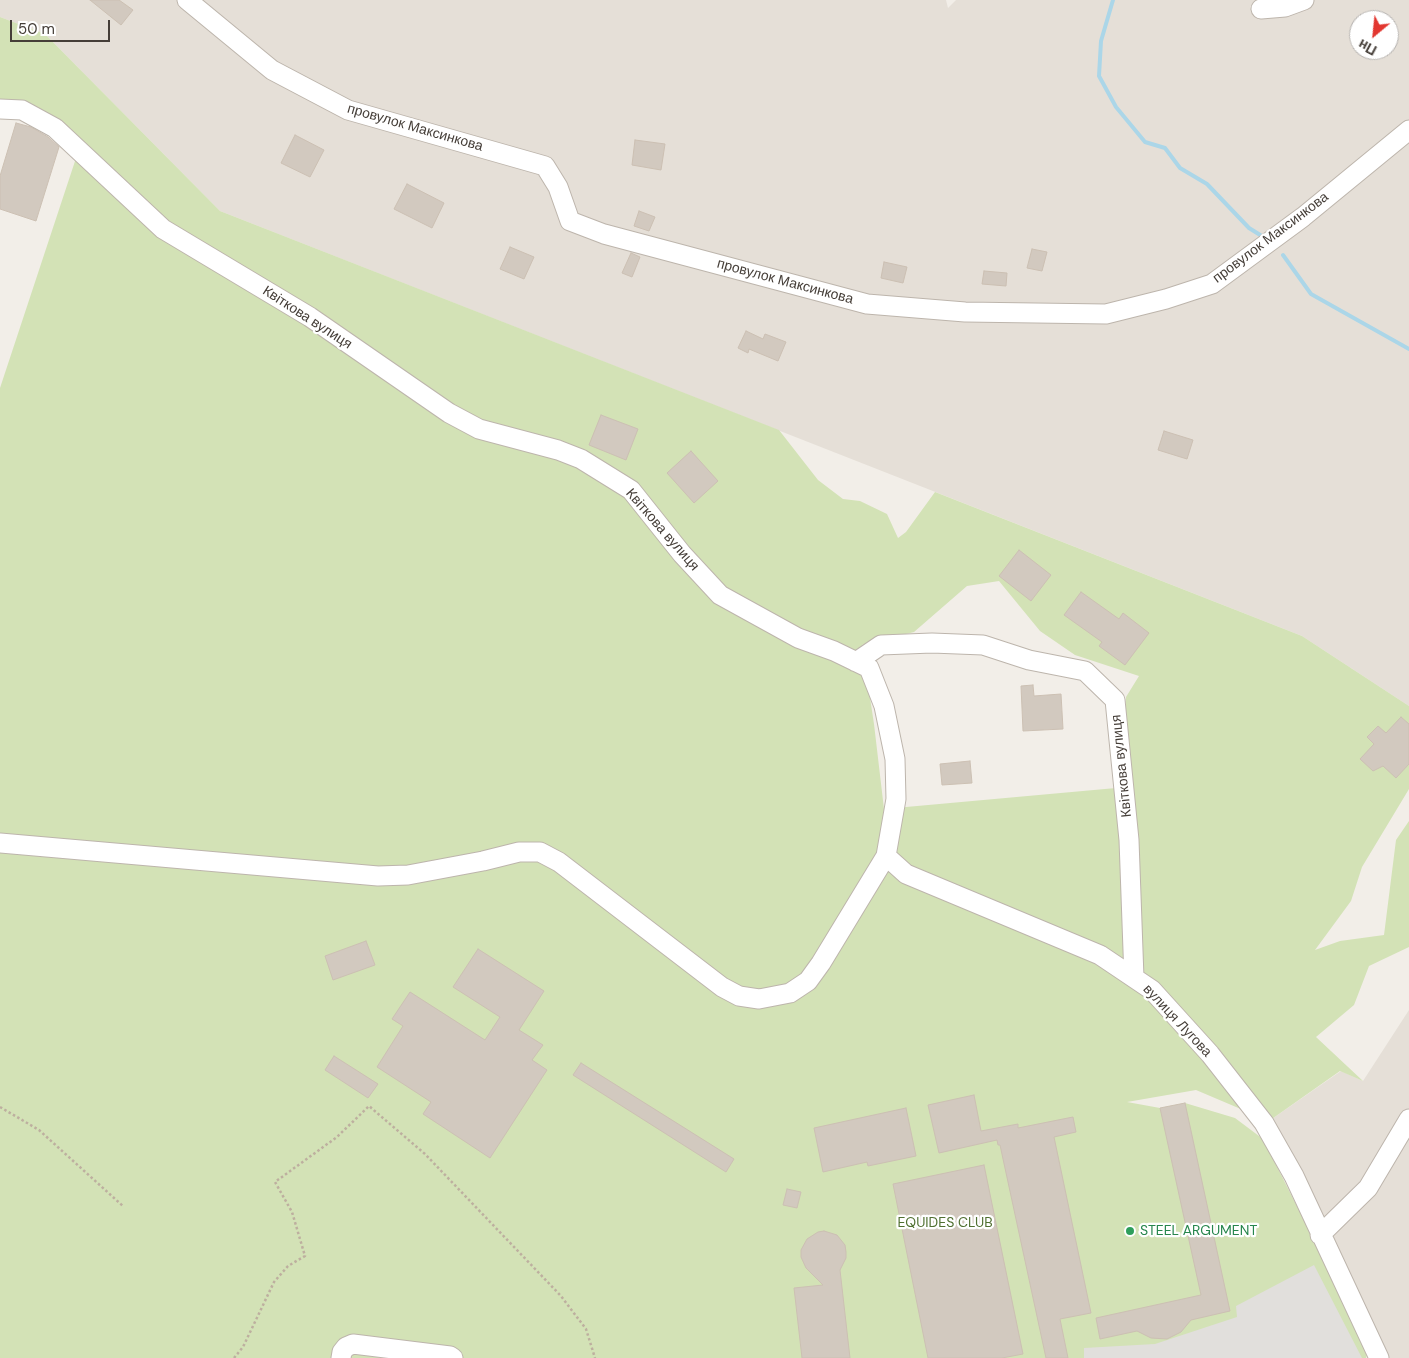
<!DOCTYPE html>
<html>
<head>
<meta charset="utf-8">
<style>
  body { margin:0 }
  #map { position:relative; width:1409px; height:1358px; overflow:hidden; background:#f2eee8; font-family:"DM Sans",sans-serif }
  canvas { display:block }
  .north { position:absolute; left:1349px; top:10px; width:50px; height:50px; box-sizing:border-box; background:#fff; border:1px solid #b5b2af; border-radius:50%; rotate:208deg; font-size:14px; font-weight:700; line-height:20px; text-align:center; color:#453e38 }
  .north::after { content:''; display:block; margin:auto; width:18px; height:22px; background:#e23730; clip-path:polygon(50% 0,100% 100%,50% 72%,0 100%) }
  .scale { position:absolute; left:10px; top:20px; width:100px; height:22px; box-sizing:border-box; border:2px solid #453e38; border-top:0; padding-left:6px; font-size:15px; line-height:18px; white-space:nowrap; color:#453e38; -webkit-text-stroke:4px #fff; paint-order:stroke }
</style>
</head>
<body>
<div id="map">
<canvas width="1409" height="1358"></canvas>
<div class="north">Пн</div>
<div class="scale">50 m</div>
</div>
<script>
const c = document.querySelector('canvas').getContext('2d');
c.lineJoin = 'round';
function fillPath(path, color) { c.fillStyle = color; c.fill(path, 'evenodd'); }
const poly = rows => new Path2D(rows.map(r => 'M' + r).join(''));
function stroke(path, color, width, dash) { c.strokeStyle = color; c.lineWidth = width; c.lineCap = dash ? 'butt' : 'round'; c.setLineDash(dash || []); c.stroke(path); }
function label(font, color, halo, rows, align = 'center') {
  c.font = font + ' "DM Sans",sans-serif'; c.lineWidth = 4.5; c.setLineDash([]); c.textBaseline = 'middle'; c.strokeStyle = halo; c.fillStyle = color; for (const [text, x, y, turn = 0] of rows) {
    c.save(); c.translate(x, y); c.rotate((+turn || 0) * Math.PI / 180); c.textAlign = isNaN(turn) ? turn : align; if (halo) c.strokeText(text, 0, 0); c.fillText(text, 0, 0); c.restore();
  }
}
fillPath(poly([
  [0,0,946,0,948,8,956,0,1409,0,1409,706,1302,636,220,211,45,34,0,17],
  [1359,20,1389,20,1389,50,1359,50],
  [1409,1010,1409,1358,1385,1358,1269,1121,1341,1071,1363,1081]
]), '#e5dfd7');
fillPath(poly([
  [0,17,45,34,220,211,779,430,818,480,843,499,860,501,887,514,898,538,906,532,935,492,1302,636,1409,706,1409,789,1362,867,1351,901,1315,950,1340,941,1384,935,1396,840,1409,821,1409,947,1369,966,1354,1005,1316,1037,1363,1081,1340,1071,1269,1121,1196,1090,1127,1102,1160,1108,1185,1103,1235,1118,1263,1139,1322,1256,1367,1354,1366,1358,0,1358,0,388,81,143,51,115,28,102,0,101],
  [999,581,1040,631,1075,655,1139,676,1126,697,1123,745,1127,787,884,809,874,724,862,645,914,632,967,586]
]), '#d3e2b6');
fillPath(poly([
  [1314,1265,1362,1358,1084,1358,1084,1348,1155,1344,1237,1317,1236,1306]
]), '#e1dfdc');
stroke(poly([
  [1113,0,1101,41,1099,76,1116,107,1145,142,1165,148,1180,168,1207,184,1249,228,1265,238],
  [1283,255,1311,294,1409,349]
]), '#abd6e8', 4);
const building = poly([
  [90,0,119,0,133,10,121,25,90,0],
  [16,123,31,127,48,137,59,147,36,221,0,209,0,176,16,123],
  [295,135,324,150,310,177,281,163,295,135],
  [635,140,665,144,661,170,632,165,635,140],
  [407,184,444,203,432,228,394,209,407,184],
  [639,211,655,217,649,231,634,226,639,211],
  [510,247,534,257,524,279,500,269,510,247],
  [1032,249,1047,252,1042,271,1027,268,1032,249],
  [631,253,640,257,632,277,622,273,631,253],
  [884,262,907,267,903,283,881,278,884,262],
  [984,271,1007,273,1006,286,982,284,984,271],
  [746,331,763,339,765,334,786,342,778,361,749,349,748,353,738,348,746,331],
  [601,415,638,429,626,460,589,445,601,415],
  [1164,431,1193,440,1187,459,1158,450,1164,431],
  [691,451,718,481,694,503,667,473,691,451],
  [1019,550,1051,575,1031,601,999,576,1019,550],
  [1081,592,1119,619,1123,613,1149,633,1125,665,1099,646,1102,642,1064,615,1081,592],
  [1033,685,1034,696,1061,694,1063,729,1023,731,1021,686,1033,685],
  [1401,717,1409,724,1409,764,1396,778,1383,766,1373,771,1360,759,1374,744,1367,737,1378,726,1386,733,1401,717],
  [970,761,972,783,942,785,940,764,970,761],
  [366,941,375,965,333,980,325,956,366,941],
  [478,949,544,991,519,1030,543,1045,532,1060,547,1070,490,1158,423,1114,431,1102,377,1067,403,1026,392,1019,410,992,485,1040,500,1017,453,987,478,949],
  [334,1056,378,1084,368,1098,325,1070,334,1056],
  [581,1063,734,1159,726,1172,573,1075,581,1063],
  [974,1095,981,1131,1018,1124,1018,1128,1073,1117,1076,1132,1054,1137,1091,1313,1060,1319,1068,1358,1046,1358,1000,1145,998,1145,997,1140,939,1153,928,1105,974,1095],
  [1185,1103,1230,1311,1191,1320,1181,1332,1167,1339,1151,1338,1137,1331,1100,1339,1096,1318,1201,1295,1160,1108,1185,1103],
  [906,1108,916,1156,868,1166,867,1162,823,1172,814,1128,906,1108],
  [984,1165,1023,1354,1002,1358,928,1358,893,1184,984,1165],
  [787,1189,801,1192,797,1208,783,1205,787,1189],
  [824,1231,837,1235,845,1245,846,1252,846,1258,840,1270,850,1358,802,1358,794,1288,823,1285,806,1268,801,1257,801,1250,807,1239,818,1232,824,1231]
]);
fillPath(building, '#d2c9bf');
stroke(building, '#ccc0b3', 1);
const minor = poly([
  [187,0,272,70,348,110,545,166,558,187,570,221,604,234,867,304,965,312,1106,314,1166,299,1212,284,1303,217,1409,130],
  [1261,9,1285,7,1304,0],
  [0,109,22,110,55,128,163,229,310,317,449,413,479,429,558,450,581,459,631,490,682,554,720,595,798,638,834,651,869,668,884,706,895,759,896,799,886,856,906,874,1100,955,1152,990,1210,1054,1264,1123,1294,1176,1379,1358],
  [856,662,881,645,932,643,983,645,1029,660,1085,671,1115,700,1129,840,1134,978],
  [0,843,378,876,408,875,483,861,519,852,540,852,559,862,722,987,739,996,759,999,790,993,808,981,821,963,886,856],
  [1320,1235,1368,1188,1409,1119],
  [341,1358,342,1352,346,1347,353,1344,450,1356,453,1358]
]);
stroke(minor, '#bdb5ac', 21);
stroke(poly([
  [0,1107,39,1130,124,1207],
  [234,1358,243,1347,274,1282,288,1266,305,1256,292,1212,275,1182,337,1137,369,1106,425,1154,561,1296,586,1329,595,1358]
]), '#bdaf9f', 2.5, [2.5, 2.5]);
stroke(minor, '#fff', 19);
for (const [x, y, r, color] of [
  [1130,1231,5,"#2e9e5b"]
]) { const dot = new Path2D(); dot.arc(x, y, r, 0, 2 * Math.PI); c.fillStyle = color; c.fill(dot); stroke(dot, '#fff', 2); }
label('14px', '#453e38', '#fff', [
  ["провулок Максинкова",415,128,16],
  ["провулок Максинкова",1271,238,-37],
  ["провулок Максинкова",785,282,15],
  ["Квіткова вулиця",307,318,33],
  ["Квіткова вулиця",662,530,49],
  ["Квіткова вулиця",1122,766,-96],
  ["вулиця Лугова",1177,1021,47]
]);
label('14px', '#507031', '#fff', [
  ["EQUIDES CLUB",945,1223]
]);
label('14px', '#27864d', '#fff', [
  ["STEEL ARGUMENT",1140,1231]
], 'left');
</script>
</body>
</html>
